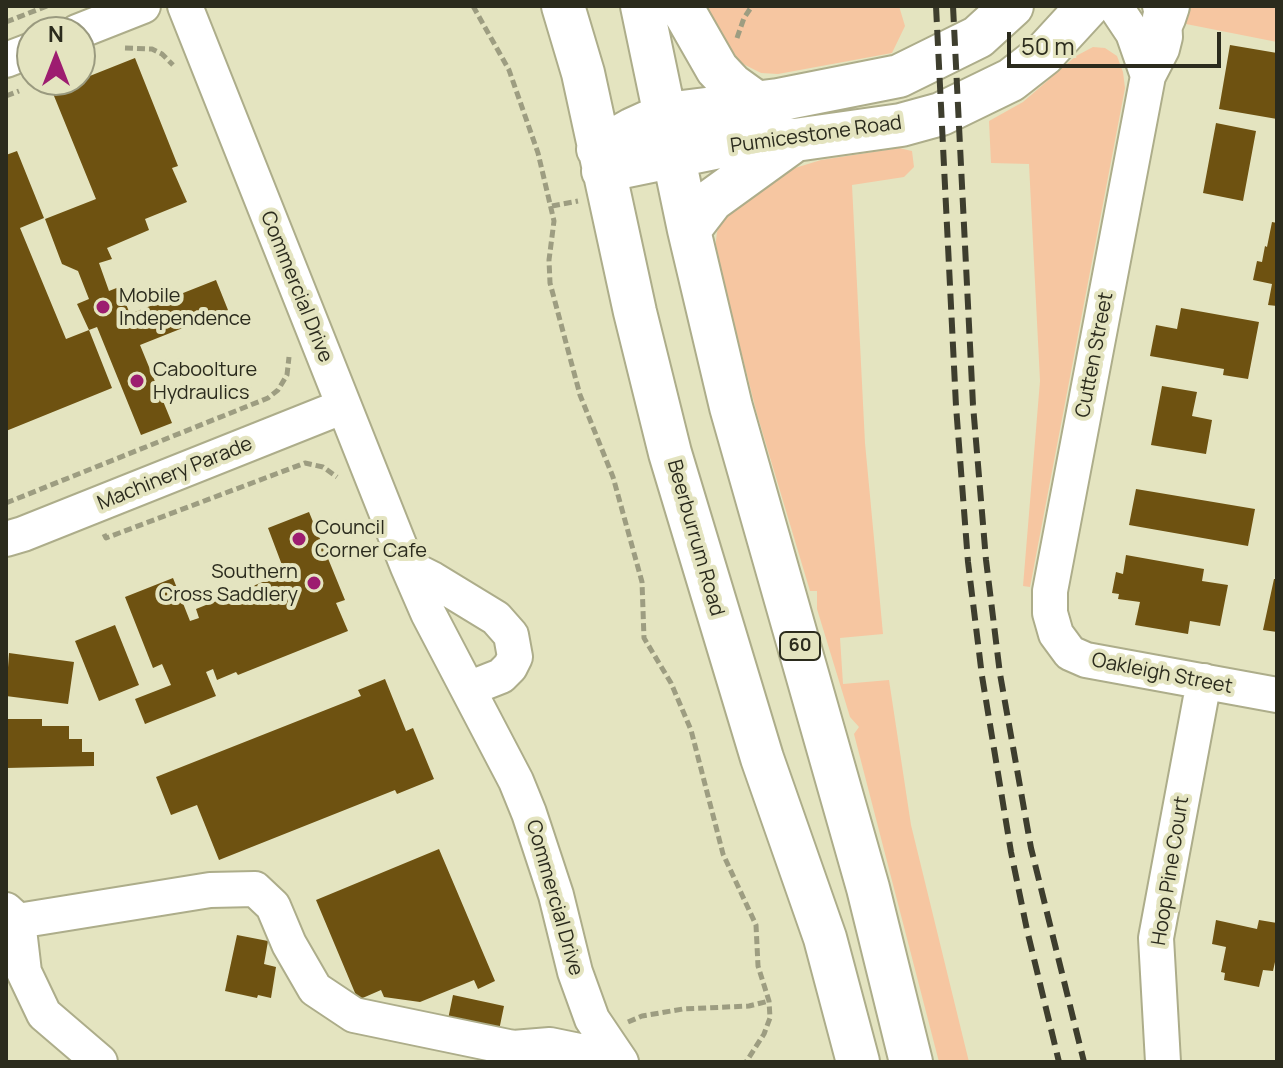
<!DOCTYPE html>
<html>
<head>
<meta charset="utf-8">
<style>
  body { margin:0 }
  #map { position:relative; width:1283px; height:1068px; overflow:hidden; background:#e4e4c0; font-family:Manrope,sans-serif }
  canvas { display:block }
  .frame { position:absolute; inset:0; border:8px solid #2b2b1d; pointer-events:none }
  .north { position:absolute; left:16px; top:16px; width:80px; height:80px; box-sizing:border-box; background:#e4e4c0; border:2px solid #9a9a7f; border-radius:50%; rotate:0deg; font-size:22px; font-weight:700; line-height:32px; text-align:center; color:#2b2b1d }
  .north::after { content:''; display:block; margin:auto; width:28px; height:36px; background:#9d1d70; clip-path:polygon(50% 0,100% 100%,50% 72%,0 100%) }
  .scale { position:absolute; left:1007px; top:32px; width:214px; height:36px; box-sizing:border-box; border:4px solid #2b2b1d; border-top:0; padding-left:10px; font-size:24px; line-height:28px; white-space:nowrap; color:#2b2b1d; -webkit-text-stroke:6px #e4e4c0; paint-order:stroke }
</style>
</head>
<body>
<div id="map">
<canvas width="1283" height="1068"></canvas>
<div class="frame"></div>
<div class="north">N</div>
<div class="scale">50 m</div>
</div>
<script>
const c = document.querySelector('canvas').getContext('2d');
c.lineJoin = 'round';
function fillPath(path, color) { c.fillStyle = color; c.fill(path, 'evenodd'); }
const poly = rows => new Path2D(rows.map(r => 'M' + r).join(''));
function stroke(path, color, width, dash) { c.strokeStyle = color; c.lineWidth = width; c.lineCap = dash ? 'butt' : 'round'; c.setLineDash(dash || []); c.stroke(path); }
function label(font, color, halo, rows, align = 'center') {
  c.font = font + ' Manrope,sans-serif'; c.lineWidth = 8; c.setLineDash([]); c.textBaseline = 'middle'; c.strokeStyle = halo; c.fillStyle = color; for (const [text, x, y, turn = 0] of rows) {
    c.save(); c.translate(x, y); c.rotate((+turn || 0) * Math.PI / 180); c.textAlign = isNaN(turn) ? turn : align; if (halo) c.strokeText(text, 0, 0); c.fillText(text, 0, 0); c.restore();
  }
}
fillPath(poly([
  [702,6,899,6,905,26,892,53,778,74,761,73,731,58],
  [1184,6,1277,6,1277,42,1181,23],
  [1093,47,1105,48,1117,56,1123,72,1125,88,1030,587,1023,586,1040,381,1029,164,991,163,989,121,1023,102,1076,56],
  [899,148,912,151,914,167,904,177,852,185,865,443,883,634,840,638,843,684,889,680,911,825,969,1062,939,1062,854,734,859,727,850,717,817,609,817,591,810,591,757,414,715,249,717,232,724,216,737,204,795,168,821,160]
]), '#f6c6a1');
fillPath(poly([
  [1230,45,1277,53,1277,119,1219,109],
  [135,58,178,166,172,168,187,202,145,219,149,230,107,248,112,259,99,263,109,291,119,287,130,314,216,280,228,310,140,345,172,423,141,435,97,327,89,330,77,304,89,299,78,271,62,264,45,219,96,199,52,91],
  [1216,123,1256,131,1243,201,1203,193],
  [17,151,44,218,20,228,66,339,89,330,112,388,6,431,6,155],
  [1272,222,1277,223,1277,306,1268,305,1272,284,1253,280,1257,261,1262,262,1265,246,1267,247],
  [1181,308,1259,322,1248,379,1223,375,1224,369,1150,356,1156,325,1177,329],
  [1162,386,1197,392,1192,416,1212,420,1206,454,1151,445],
  [1136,489,1255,509,1248,546,1129,525],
  [309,512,345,600,336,603,348,631,238,675,236,672,217,680,213,669,206,672,216,696,145,724,135,699,171,685,162,664,153,668,125,597,173,578,190,621,199,618,196,609,285,573,268,528],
  [1126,555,1204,569,1202,581,1228,585,1220,626,1190,621,1188,634,1135,625,1140,602,1118,599,1119,594,1112,593,1116,572,1123,574],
  [1274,579,1277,579,1277,632,1263,630],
  [115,625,139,685,99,701,75,641],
  [9,653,74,662,68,704,6,696],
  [385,679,406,731,413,728,434,779,397,794,395,790,219,860,197,805,171,815,156,777,361,696,358,690],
  [6,719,42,719,42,726,69,726,69,739,82,739,82,752,94,752,94,766,6,768],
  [439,849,495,981,478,989,474,980,420,1002,384,997,381,990,358,1000,316,900],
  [1216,920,1257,929,1259,920,1277,923,1277,953,1273,971,1263,970,1259,987,1224,980,1225,973,1221,972,1226,947,1212,944],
  [237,935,268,941,264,964,276,967,271,998,258,995,257,998,225,991],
  [453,995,504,1006,497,1040,446,1029]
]), '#6e5211');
const minor = poly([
  [185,6,408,567,428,613,516,781,529,813,556,895,575,972,592,1019,621,1062],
  [1115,6,1133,33,1148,76],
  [1160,6,1164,18,1165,37,1162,49,1148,76,1050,591,1050,613,1056,634,1070,653,1086,660,1277,695],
  [77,32,143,6],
  [6,60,32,50],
  [6,539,23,534,344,406],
  [408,567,432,579,496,618,511,635,515,657,510,667,501,676,468,689],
  [6,910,18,921,24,972,44,1014,100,1062],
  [18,921,210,890,255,889,273,906,289,944,315,989,354,1015,513,1048,550,1045,618,1059],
  [1163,1062,1156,938,1204,681]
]);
const major = poly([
  [563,6,583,73,635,312,670,453,762,758,825,938,858,1062],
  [642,6,689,230,731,407,868,888,911,1062],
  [681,6,717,69,732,85,757,103],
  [1164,18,1168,6],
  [598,149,633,129,666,114,778,100,899,76,978,37,1012,6],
  [603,171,763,138,795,140,901,125,941,114,1011,80,1043,55,1088,6],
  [689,230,712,200,795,140]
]);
stroke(minor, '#adad8a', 38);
stroke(major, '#adad8a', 46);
stroke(poly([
  [473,6,509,70,538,153,554,221,549,260,550,283,580,395,613,477,642,582,644,638,671,683,691,730,723,854,756,925,758,966,769,1001,770,1018,764,1034,746,1062],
  [6,22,47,6],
  [737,38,744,18,752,6],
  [125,48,152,49,162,54,173,65],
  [6,96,19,91],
  [552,206,578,201],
  [6,503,268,398,278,390,287,375,289,357],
  [104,534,106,538,305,463,323,467,337,477],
  [628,1022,642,1016,683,1009,749,1006,769,1001]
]), '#9d9d81', 5, [8, 4]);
stroke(minor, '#fff', 34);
stroke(major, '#fff', 42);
stroke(poly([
  [936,6,956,406,968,562,982,676,1011,852,1027,930,1059,1062],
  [953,6,973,405,986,560,1000,674,1031,848,1084,1062]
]), '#3e3e2e', 6, [16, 8]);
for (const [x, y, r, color] of [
  [103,307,8,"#9d1d70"],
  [137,381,8,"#9d1d70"],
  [299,539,8,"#9d1d70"],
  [314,583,8,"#9d1d70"]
]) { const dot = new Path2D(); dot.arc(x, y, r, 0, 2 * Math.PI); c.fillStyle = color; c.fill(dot); stroke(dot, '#e4e4c0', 3); }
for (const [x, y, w] of [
  [800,646,40]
]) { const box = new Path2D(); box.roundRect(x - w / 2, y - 14, w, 28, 6); c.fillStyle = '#e4e4c0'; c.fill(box); stroke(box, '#2b2b1d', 2); }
label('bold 18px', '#2b2b1d', null, [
  ["60",800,646]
]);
label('20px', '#2b2b1d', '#e4e4c0', [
  ["Pumicestone Road",816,135,-8],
  ["Commercial Drive",296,287,68],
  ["Cutten Street",1095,355,-79],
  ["Machinery Parade",175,474,-22],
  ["Beerburrum Road",695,538,74],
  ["Oakleigh Street",1162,674,11],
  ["Hoop Pine Court",1171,871,-81],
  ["Commercial Drive",554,898,74]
]);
label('20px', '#2b2b1d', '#e4e4c0', [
  ["Mobile",119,296],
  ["Independence",119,319],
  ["Caboolture",153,370],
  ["Hydraulics",153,393],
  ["Council",315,528],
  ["Corner Cafe",315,551],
  ["Southern",298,572,"right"],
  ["Cross Saddlery",298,595,"right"]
], 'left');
</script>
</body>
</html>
